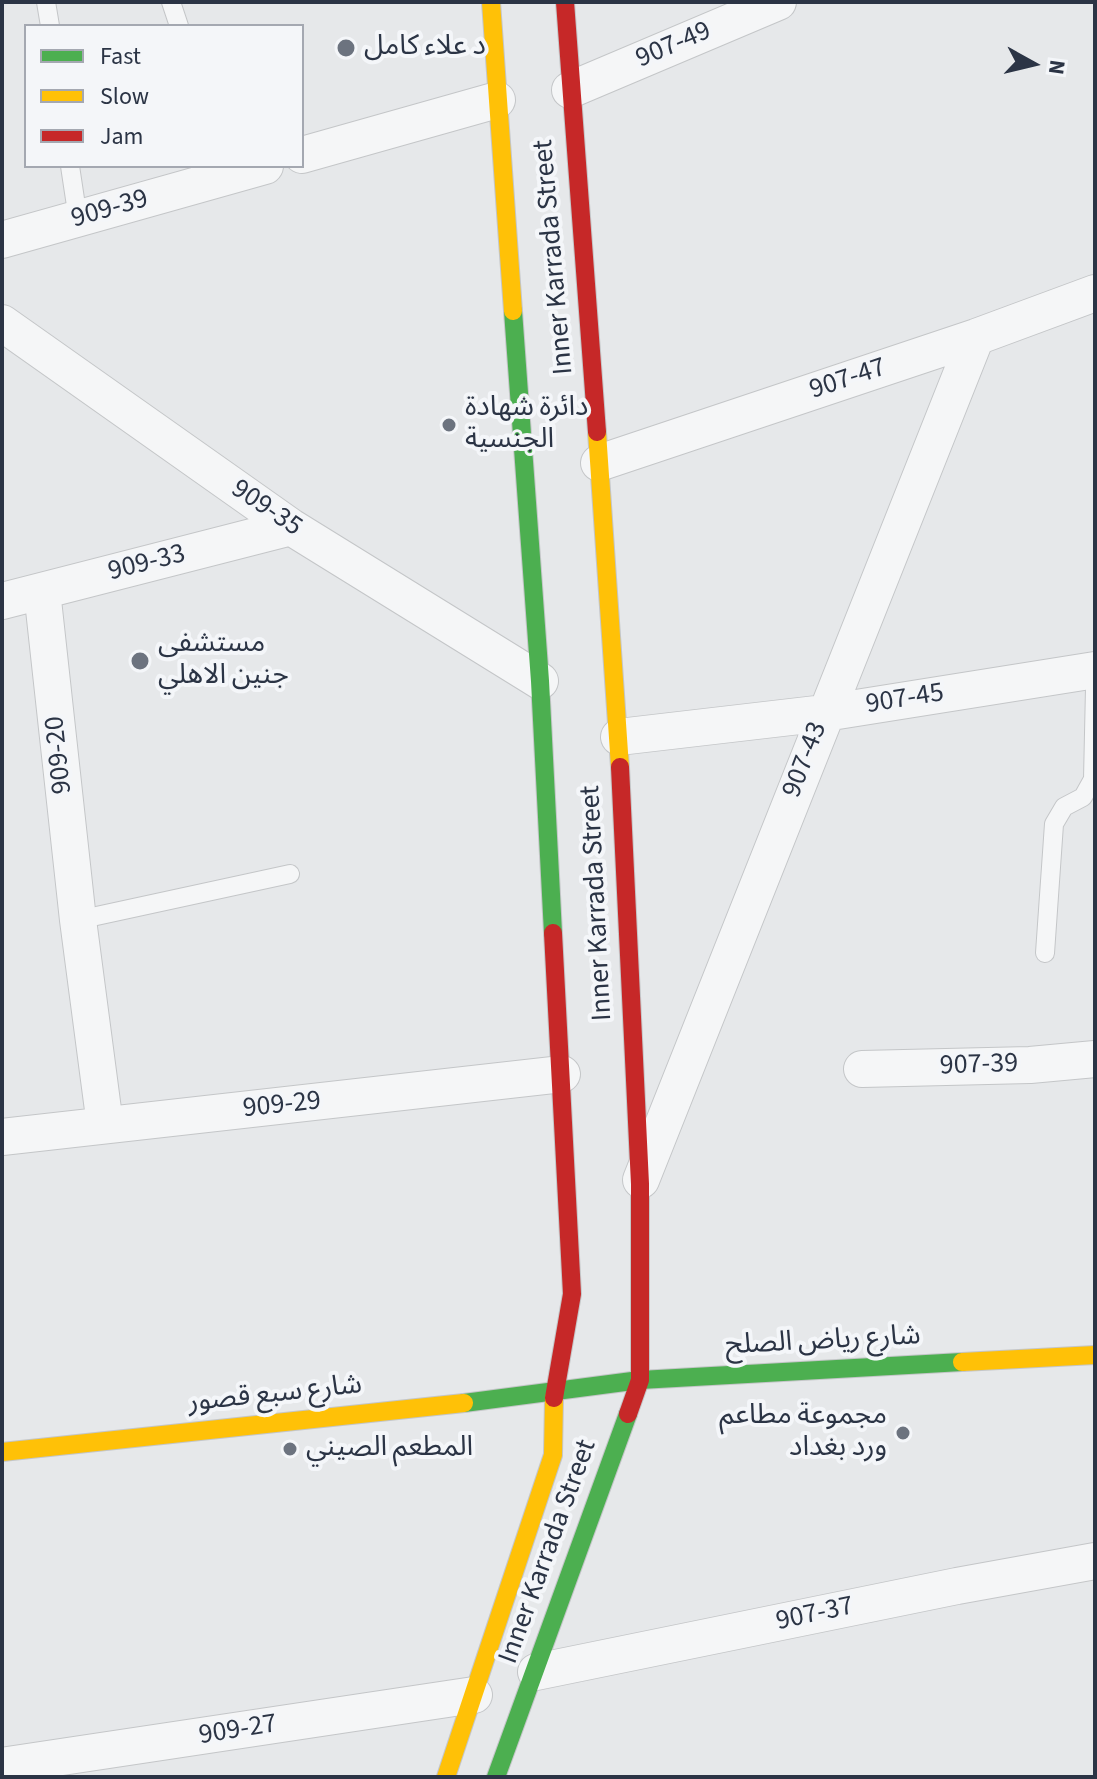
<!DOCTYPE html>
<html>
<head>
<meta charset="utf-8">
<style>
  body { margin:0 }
  #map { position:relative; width:1097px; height:1779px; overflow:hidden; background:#e6e8ea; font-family:"Source Sans 3",sans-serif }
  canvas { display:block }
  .frame { position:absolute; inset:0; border:4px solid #2b3445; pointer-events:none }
  .legend { position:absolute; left:24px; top:24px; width:280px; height:144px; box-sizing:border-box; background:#f4f6f9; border:2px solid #a4a8b1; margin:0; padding:10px 14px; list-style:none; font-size:24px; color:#2b3445 }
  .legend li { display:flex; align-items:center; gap:16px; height:40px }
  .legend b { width:40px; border:2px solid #a4a8b1 }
  .north { position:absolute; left:993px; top:24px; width:80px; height:80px; -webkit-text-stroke:6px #f4f6f9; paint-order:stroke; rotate:98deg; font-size:22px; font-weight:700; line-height:32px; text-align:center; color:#2b3445 }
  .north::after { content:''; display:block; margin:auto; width:28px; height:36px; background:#2b3445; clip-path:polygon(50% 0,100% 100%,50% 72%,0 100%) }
</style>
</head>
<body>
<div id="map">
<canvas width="1097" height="1779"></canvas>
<div class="frame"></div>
<ul class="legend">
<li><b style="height:10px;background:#4caf50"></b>Fast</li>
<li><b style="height:10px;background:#ffc107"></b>Slow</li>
<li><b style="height:10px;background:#c62828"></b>Jam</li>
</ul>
<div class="north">N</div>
</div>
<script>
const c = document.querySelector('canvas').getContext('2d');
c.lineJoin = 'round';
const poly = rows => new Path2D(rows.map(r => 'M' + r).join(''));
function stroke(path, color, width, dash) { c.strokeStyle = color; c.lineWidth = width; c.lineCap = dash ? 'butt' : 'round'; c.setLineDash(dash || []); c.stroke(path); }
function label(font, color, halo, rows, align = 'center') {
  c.font = font + ' "Source Sans 3","Noto Sans Arabic",sans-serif'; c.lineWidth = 8; c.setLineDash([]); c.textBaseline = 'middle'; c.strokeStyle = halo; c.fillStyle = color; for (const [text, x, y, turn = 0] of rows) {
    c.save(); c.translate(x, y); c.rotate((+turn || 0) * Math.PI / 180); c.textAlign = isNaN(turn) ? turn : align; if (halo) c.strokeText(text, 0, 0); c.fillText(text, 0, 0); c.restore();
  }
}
const lane = poly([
  [46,2,50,26],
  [171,2,179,26],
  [70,166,78,219],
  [78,920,290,874],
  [1045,953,1054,824,1064,807,1083,797,1093,779,1095,688]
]);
const street = poly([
  [570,90,778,2],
  [302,155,497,100],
  [2,240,265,166],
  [2,323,291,527,540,681],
  [599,463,976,337,1095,293],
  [42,591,78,920,105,1125],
  [2,601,291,527],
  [619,737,825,713,1095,670],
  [862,1069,1030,1065,1095,1059],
  [2,1137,562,1074],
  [641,1180,976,337],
  [536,1672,957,1586,1095,1561],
  [2,1766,474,1695]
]);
const fast = poly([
  [513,311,540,681,553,933],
  [464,1403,640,1380,962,1362],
  [496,1777,628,1414]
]);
const slow = poly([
  [491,2,513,311],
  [597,432,620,767],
  [962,1362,1095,1355],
  [2,1452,464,1403],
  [446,1777,553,1455,554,1398]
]);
const jam = poly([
  [565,2,597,432],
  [620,767,640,1184,640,1380,628,1414],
  [553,933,572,1294,554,1398]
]);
stroke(lane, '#c4c6c8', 20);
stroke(street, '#c4c6c8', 38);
stroke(fast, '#c4c6c8', 20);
stroke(slow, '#c4c6c8', 20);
stroke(jam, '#c4c6c8', 20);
stroke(lane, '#f5f6f7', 18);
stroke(street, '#f5f6f7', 36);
stroke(fast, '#4caf50', 18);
stroke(slow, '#ffc107', 18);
stroke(jam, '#c62828', 18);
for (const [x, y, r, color] of [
  [346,48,10,"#6c737f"],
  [449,425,8,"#6c737f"],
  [140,661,10,"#6c737f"],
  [903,1433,8,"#6c737f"],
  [290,1449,8,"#6c737f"]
]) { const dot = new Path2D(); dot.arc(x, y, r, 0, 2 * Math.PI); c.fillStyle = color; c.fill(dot); stroke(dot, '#f4f6f9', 3); }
label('28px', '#2b3445', '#f4f6f9', [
  ["907-49",674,46,-23],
  ["909-39",110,210,-16],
  ["Inner Karrada Street",555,257,-95],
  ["907-47",848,380,-18],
  ["909-35",266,509,34],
  ["909-33",147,564,-14],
  ["907-45",905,700,-9],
  ["909-20",60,755,-96],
  ["907-43",806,760,-69],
  ["Inner Karrada Street",598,903,-93],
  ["907-39",979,1066,-2],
  ["909-29",282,1106,-6],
  ["شارع رياض الصلح",823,1342,-3],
  ["شارع سبع قصور",275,1395,-6],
  ["Inner Karrada Street",549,1552,-70],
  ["907-37",815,1615,-12],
  ["909-27",238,1731,-9]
]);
label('28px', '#2b3445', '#f4f6f9', [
  ["د علاء كامل",364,48],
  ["دائرة شهادة",465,409],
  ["الجنسية",465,441],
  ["مستشفى",158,645],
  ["جنين الاهلي",158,677],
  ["مجموعة مطاعم",887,1417,"right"],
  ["ورد بغداد",887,1449,"right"],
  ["المطعم الصيني",306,1449]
], 'left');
</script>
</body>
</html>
